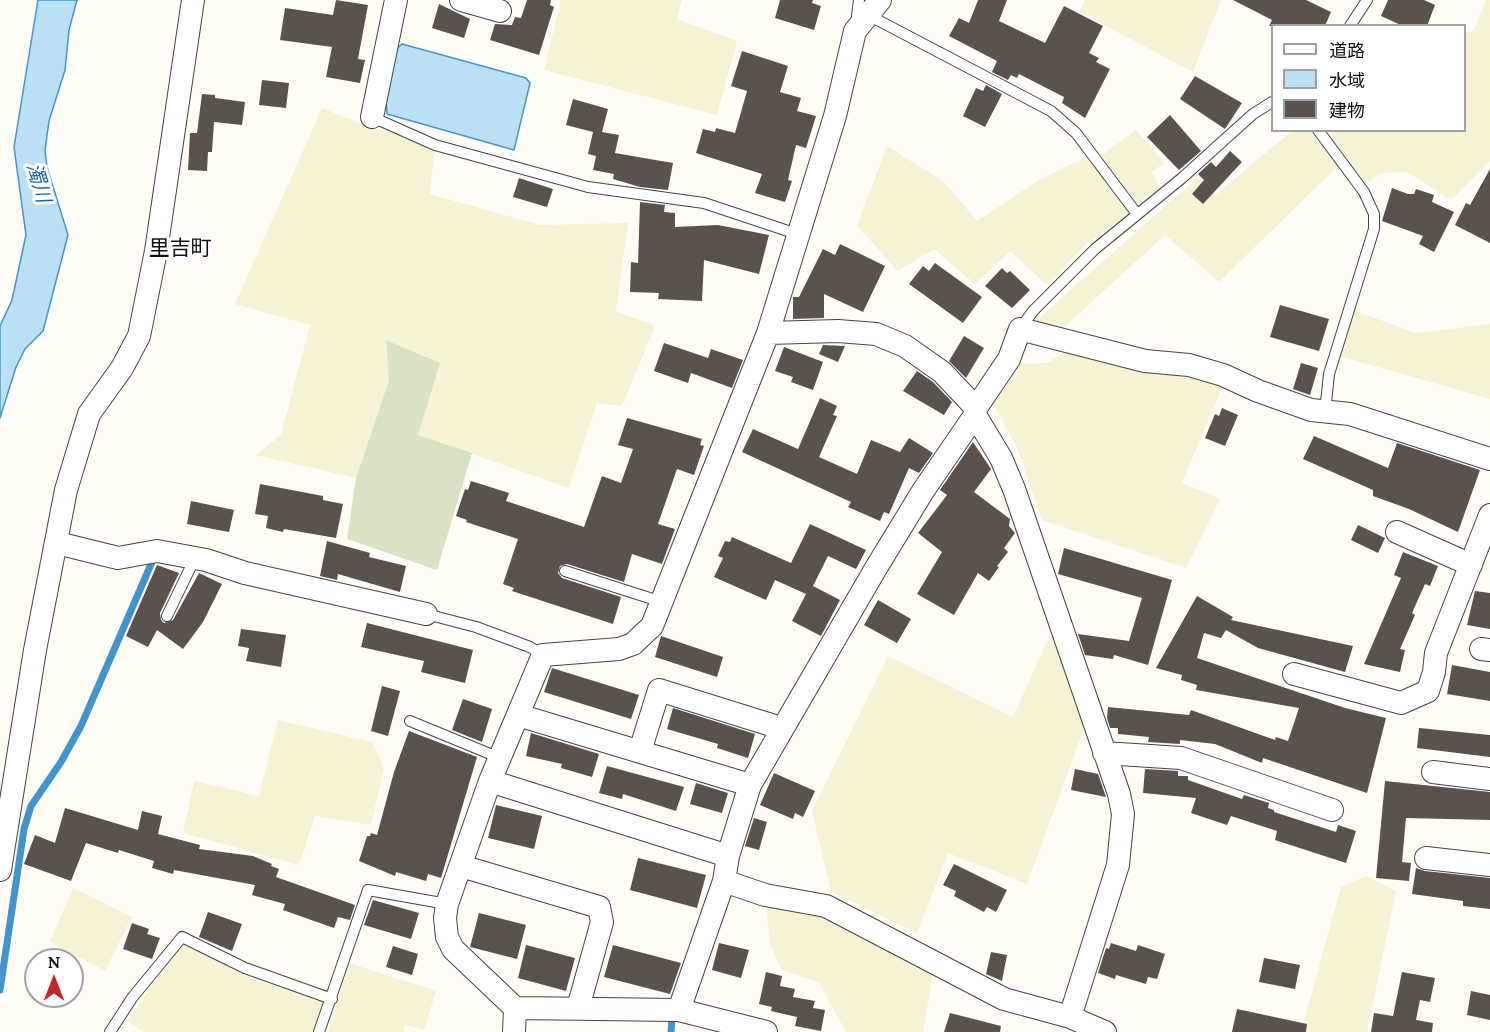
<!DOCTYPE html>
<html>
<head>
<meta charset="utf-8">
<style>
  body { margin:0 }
  #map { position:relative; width:1490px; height:1032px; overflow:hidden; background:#fffdf5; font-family:Lora,"Noto Sans JP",serif }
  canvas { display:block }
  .legend { position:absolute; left:1271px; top:24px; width:195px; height:108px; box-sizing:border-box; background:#fff; border:2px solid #a0a0a0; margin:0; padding:8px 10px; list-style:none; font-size:18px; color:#111 }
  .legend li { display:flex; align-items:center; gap:12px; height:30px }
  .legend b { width:30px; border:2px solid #a0a0a0 }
  .north { position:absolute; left:24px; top:948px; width:60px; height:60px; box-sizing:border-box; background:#fff; border:2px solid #a0a0a0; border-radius:50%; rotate:0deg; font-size:16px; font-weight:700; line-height:24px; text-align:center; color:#111 }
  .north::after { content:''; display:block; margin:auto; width:21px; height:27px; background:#c4262e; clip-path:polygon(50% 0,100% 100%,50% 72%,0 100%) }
</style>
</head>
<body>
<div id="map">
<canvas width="1490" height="1032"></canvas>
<ul class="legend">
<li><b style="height:8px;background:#fff"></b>道路</li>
<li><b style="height:16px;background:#b9e0f7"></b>水域</li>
<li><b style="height:16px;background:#5a524d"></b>建物</li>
</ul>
<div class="north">N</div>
</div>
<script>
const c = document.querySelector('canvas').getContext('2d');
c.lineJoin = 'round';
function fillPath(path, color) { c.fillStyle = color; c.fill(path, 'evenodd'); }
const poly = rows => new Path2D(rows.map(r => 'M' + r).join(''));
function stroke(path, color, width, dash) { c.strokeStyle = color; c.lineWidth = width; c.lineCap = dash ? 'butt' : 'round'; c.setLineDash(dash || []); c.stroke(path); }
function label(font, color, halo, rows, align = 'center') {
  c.font = font + ' Lora,"Noto Sans JP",serif'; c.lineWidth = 6; c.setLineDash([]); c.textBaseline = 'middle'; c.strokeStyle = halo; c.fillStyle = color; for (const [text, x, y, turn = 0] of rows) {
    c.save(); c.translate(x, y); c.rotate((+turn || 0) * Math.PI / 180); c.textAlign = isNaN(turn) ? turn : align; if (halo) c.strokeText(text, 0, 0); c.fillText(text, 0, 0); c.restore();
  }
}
fillPath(poly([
  [561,0,682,0,677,19,737,41,717,115,544,70],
  [1085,0,1221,0,1193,72,1079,12],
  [1486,0,1490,0,1490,161,1451,200,1407,172,1382,173,1366,183,1330,137,1334,131,1464,130,1465,33,1474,30],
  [322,108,369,127,435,145,430,194,540,225,628,223,616,311,655,326,622,406,597,403,569,488,418,435,439,363,389,380,356,478,256,455,281,435,310,325,235,304],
  [1136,130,1165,163,1151,172,1160,187,1137,204,1102,155],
  [1292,131,1314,131,1339,165,1219,282,1165,235,1059,332,1031,325,1197,178,1215,195],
  [887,146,943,181,977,221,1037,181,1088,156,1129,214,1088,243,1047,285,1010,251,975,284,934,249,898,271,857,226],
  [1353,310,1416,333,1490,324,1490,399,1339,356],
  [1071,348,1139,368,1224,383,1182,483,1220,499,1186,568,1042,520,1018,450,990,398,1013,364,1047,363],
  [1057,637,1086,723,1027,884,948,853,917,933,831,892,812,811,888,656,1013,717,1047,641],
  [278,720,372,742,384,768,371,825,315,816,299,865,183,833,194,781,259,796],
  [1366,876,1396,891,1367,1032,1301,1032,1341,887],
  [73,888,132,917,105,971,50,942],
  [766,902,824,914,933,972,923,1032,846,1032,819,983,781,969,770,944],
  [183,942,243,975,324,1002,313,1032,143,1032,127,1021],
  [349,963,436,991,424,1030,405,1025,403,1032,328,1032]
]), '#f6f3d4');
fillPath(poly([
  [386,340,440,363,418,435,472,453,437,570,347,539,356,478,389,380]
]), '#d9e3c4');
const water = poly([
  [38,0,77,0,69,30,65,70,49,121,45,150,47,167,68,235,43,331,25,349,16,367,0,418,0,326,12,300,26,235,14,147,38,0],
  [402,44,526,78,530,83,514,150,387,114,386,102,395,50,402,44]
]);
fillPath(water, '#b9e0f7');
stroke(water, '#3f96cf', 1.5);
stroke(poly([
  [0,990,24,829,31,806,61,762,81,726,152,562],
  [671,1032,672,1018]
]), '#3f96cf', 7);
fillPath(poly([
  [336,0,368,5,358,59,365,60,360,83,326,77,332,47,280,40,285,8,333,15],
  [527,0,551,0,550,5,554,7,539,55,490,40,495,24,512,25,515,17,521,18],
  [780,0,813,0,812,3,821,6,814,30,775,18],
  [978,0,1007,0,999,21,1045,43,1064,6,1103,26,1089,53,1099,58,1096,62,1110,69,1085,118,1062,103,1064,97,1019,74,1017,78,1011,75,1008,80,992,72,997,61,949,36,959,18,969,23],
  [1233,0,1306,0,1331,12,1325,26,1269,26,1272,20],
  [1388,0,1424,0,1435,5,1427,26,1403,26,1381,16],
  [439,4,470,19,464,38,432,28],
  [742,51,788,66,780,92,801,98,797,111,816,116,806,148,796,145,788,180,792,181,785,202,755,193,762,174,696,153,703,129,715,132,716,128,735,133,747,91,731,86],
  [1195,76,1242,103,1225,129,1180,99],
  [262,80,289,83,286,108,259,105],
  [986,85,1002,94,985,127,963,116,976,88,983,91],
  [202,94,215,95,215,98,245,102,242,125,214,122,212,152,208,152,207,171,188,170,190,133,197,133],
  [573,99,608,109,602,132,619,135,615,153,673,163,668,190,640,187,613,179,614,174,593,170,596,156,588,154,593,132,566,125],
  [1170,115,1201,151,1179,170,1147,137],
  [1230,151,1242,162,1203,204,1192,194,1204,180,1198,174,1211,162,1216,167],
  [1490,169,1490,243,1455,225,1466,203,1470,205],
  [519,178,553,189,547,207,513,197],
  [1392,188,1408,194,1414,194,1416,189,1434,195,1432,202,1454,212,1434,252,1419,244,1423,236,1382,221],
  [640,202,665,205,664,212,675,213,675,227,718,225,769,235,759,274,704,260,702,301,658,299,659,293,630,292,631,262,638,263],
  [840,244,885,266,863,312,824,294,824,318,793,319,793,297,799,297,823,249,835,255],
  [935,263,982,297,963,323,909,284,923,266,929,271],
  [1002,268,1007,273,1010,271,1030,290,1012,308,985,286],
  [1280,305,1329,319,1319,351,1270,337],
  [964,336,984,348,966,378,949,361],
  [664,343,708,358,711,349,743,360,732,388,691,373,688,383,654,371],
  [823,345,845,346,838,362,819,354],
  [784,347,823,362,813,390,791,382,793,377,775,371],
  [1301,363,1318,368,1310,395,1293,389],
  [917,371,933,382,952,402,944,415,903,391],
  [820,398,837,406,833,415,837,416,819,457,857,474,871,440,900,452,909,438,933,453,919,473,909,468,889,514,884,512,880,521,848,507,851,502,742,452,753,429,798,449],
  [1222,408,1238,415,1225,446,1205,438,1215,414,1219,416],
  [627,418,702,439,700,445,704,446,694,475,677,469,658,524,675,529,662,564,632,554,624,582,567,564,560,566,558,573,562,578,621,597,613,624,512,591,514,588,503,584,518,539,466,522,467,520,456,516,465,489,468,490,471,481,509,493,506,501,584,527,602,476,621,483,633,449,618,445],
  [1314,436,1388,468,1397,443,1480,470,1458,532,1409,509,1373,496,1373,490,1303,459],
  [973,442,991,469,974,492,1010,519,1009,526,1015,533,1004,548,1008,552,997,566,999,567,989,581,978,573,954,615,917,594,942,552,918,533,947,495,940,490],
  [260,484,323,496,323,500,343,504,336,538,284,529,283,532,266,528,268,516,255,514],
  [191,501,234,510,229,532,187,524],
  [810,524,866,550,856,569,828,556,813,586,840,600,821,636,792,621,806,594,775,580,766,600,714,577,723,558,718,556,725,541,730,542,732,537,791,563],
  [1358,525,1385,538,1378,553,1351,540],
  [327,541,370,553,369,557,406,566,400,592,338,574,337,580,320,576],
  [1064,548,1172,580,1148,665,1114,655,1113,659,1085,655,1078,634,1129,641,1142,598,1058,574],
  [1403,552,1438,566,1430,586,1425,584,1412,613,1415,615,1400,649,1405,650,1400,672,1364,664,1401,578,1394,575],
  [157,565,179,573,160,613,161,620,164,623,173,620,199,573,222,584,203,622,183,649,157,630,148,647,126,636],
  [1475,591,1490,593,1490,629,1467,625],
  [1197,596,1233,617,1231,620,1353,646,1345,672,1258,648,1226,630,1221,638,1204,633,1197,658,1345,708,1386,718,1367,793,1263,758,1262,763,1215,744,1180,740,1180,744,1148,742,1149,737,1118,734,1118,728,1110,728,1107,718,1108,707,1189,715,1191,710,1275,740,1276,737,1288,741,1299,708,1196,690,1197,685,1181,680,1182,675,1156,668],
  [878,600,911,619,897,643,864,625],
  [367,623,473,650,465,683,421,672,424,661,361,647],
  [241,629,286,635,281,667,246,661,249,648,238,646],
  [661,636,723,657,717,677,655,657],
  [1452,665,1490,672,1490,701,1447,694],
  [552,668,639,695,631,719,544,692],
  [382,686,400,691,388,736,371,731],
  [463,699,492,709,482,742,452,730],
  [673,708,755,734,748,758,717,748,718,744,667,729],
  [1419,728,1490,735,1490,757,1417,748],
  [409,731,477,757,441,878,428,874,426,881,396,872,395,876,359,861,367,836,370,836,371,833,377,835,394,772],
  [531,733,599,754,592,777,561,768,562,764,526,756],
  [607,766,684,787,676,811,623,794,622,799,599,793],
  [1075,769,1098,774,1106,797,1071,790],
  [1145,769,1178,771,1178,776,1188,776,1188,780,1242,799,1244,795,1269,803,1268,808,1274,810,1274,812,1336,832,1338,825,1356,831,1346,863,1275,840,1277,831,1231,816,1227,825,1191,813,1196,798,1143,793],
  [774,773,815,791,803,817,795,813,793,819,760,805],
  [1385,781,1490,792,1490,820,1406,818,1402,862,1411,863,1409,881,1376,878],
  [696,783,728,793,722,813,690,804],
  [496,805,542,816,534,849,488,838],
  [65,808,138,830,142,811,162,816,158,834,200,845,199,849,253,856,272,864,271,866,279,869,276,877,355,905,350,920,338,917,334,928,283,910,285,904,252,895,255,885,174,870,173,874,152,868,154,861,119,850,118,853,86,843,71,881,24,864,35,835,55,843],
  [754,818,767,822,759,850,745,846],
  [638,858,706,875,697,908,630,890],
  [954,864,1007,890,996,912,987,907,984,912,954,896,956,891,943,885],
  [1416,868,1425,871,1490,878,1490,909,1463,906,1463,901,1412,894],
  [373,900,419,913,411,939,364,925],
  [208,912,242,924,232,951,199,937],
  [479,913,526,925,517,959,470,947],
  [132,923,149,929,147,934,160,938,152,959,123,949],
  [719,943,749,950,741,978,712,970],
  [1111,943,1136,951,1138,945,1165,954,1157,979,1148,977,1146,984,1116,975,1115,979,1098,973,1106,948,1109,949],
  [526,945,575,958,566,991,518,978],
  [613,945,681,963,670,994,604,977],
  [393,946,418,954,412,975,386,967],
  [991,952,1007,955,1002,981,986,974],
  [1264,958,1300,965,1295,989,1259,982],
  [766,972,782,976,780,986,795,989,793,997,815,1001,813,1008,825,1010,821,1031,795,1026,797,1017,771,1011,772,1007,759,1004],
  [1402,972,1435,978,1430,1002,1420,1000,1416,1020,1433,1023,1432,1032,1371,1032,1374,1013,1393,1016],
  [1471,991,1490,995,1490,1020,1467,1015],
  [1237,1009,1307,1024,1306,1032,1232,1032],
  [950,1013,1001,1026,1000,1032,944,1032]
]), '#5a524d');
const service = poly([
  [868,15,1051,111,1076,133,1137,214],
  [856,24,859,0],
  [1350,26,1367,0],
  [372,117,435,145,588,187,704,203,797,234],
  [1318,130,1364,192,1374,214,1374,229,1329,374,1325,412],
  [1020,329,1033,311,1095,249,1182,178,1253,114,1272,102],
  [565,571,662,602],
  [426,614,476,627,530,647,543,655],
  [167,616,195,558],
  [410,721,500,758],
  [110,1032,132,998,182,937,245,968,332,999],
  [319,1032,368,890,447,904]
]);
const minor = poly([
  [461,0,500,11],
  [372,117,396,0],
  [768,333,838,331,876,334,905,346,942,372,976,408,975,415,1001,458,1014,489,1119,794,1123,814,1118,865,1070,1017],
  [976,408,1009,359,1020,329,1145,361,1189,365,1223,375,1258,391,1311,410,1350,414,1490,459],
  [1397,532,1471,565],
  [57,543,118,558,157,551,206,560,245,573,426,614],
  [1481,649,1490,650],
  [1294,674,1401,703,1428,691,1434,672,1436,653,1490,515],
  [518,715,750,785],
  [640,751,659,690,781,728],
  [1104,753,1181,758,1332,810],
  [1433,772,1490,779],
  [490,781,728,856],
  [1426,858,1490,865],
  [461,866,599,907,602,922,578,1008],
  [0,870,35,650,66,490,89,414,122,368,139,336,156,251,193,0],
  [724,881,765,895,826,906,1004,999,1070,1017,1105,1032],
  [515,1008,679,1010,724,881,728,856,750,785,876,568,923,491,975,415],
  [679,1010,766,1032],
  [514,1032,515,1008,453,949,447,937,445,918,447,904,490,781,543,655,619,649,633,644,652,626,768,333,835,116,855,31,880,0]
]);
stroke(service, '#444', 12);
stroke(minor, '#444', 24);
stroke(service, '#fff', 10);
stroke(minor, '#fff', 22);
label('italic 20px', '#1768a6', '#fff', [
  ["濁川",38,183,74]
]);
label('21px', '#111', '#fff', [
  ["里吉町",180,249]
]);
</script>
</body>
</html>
